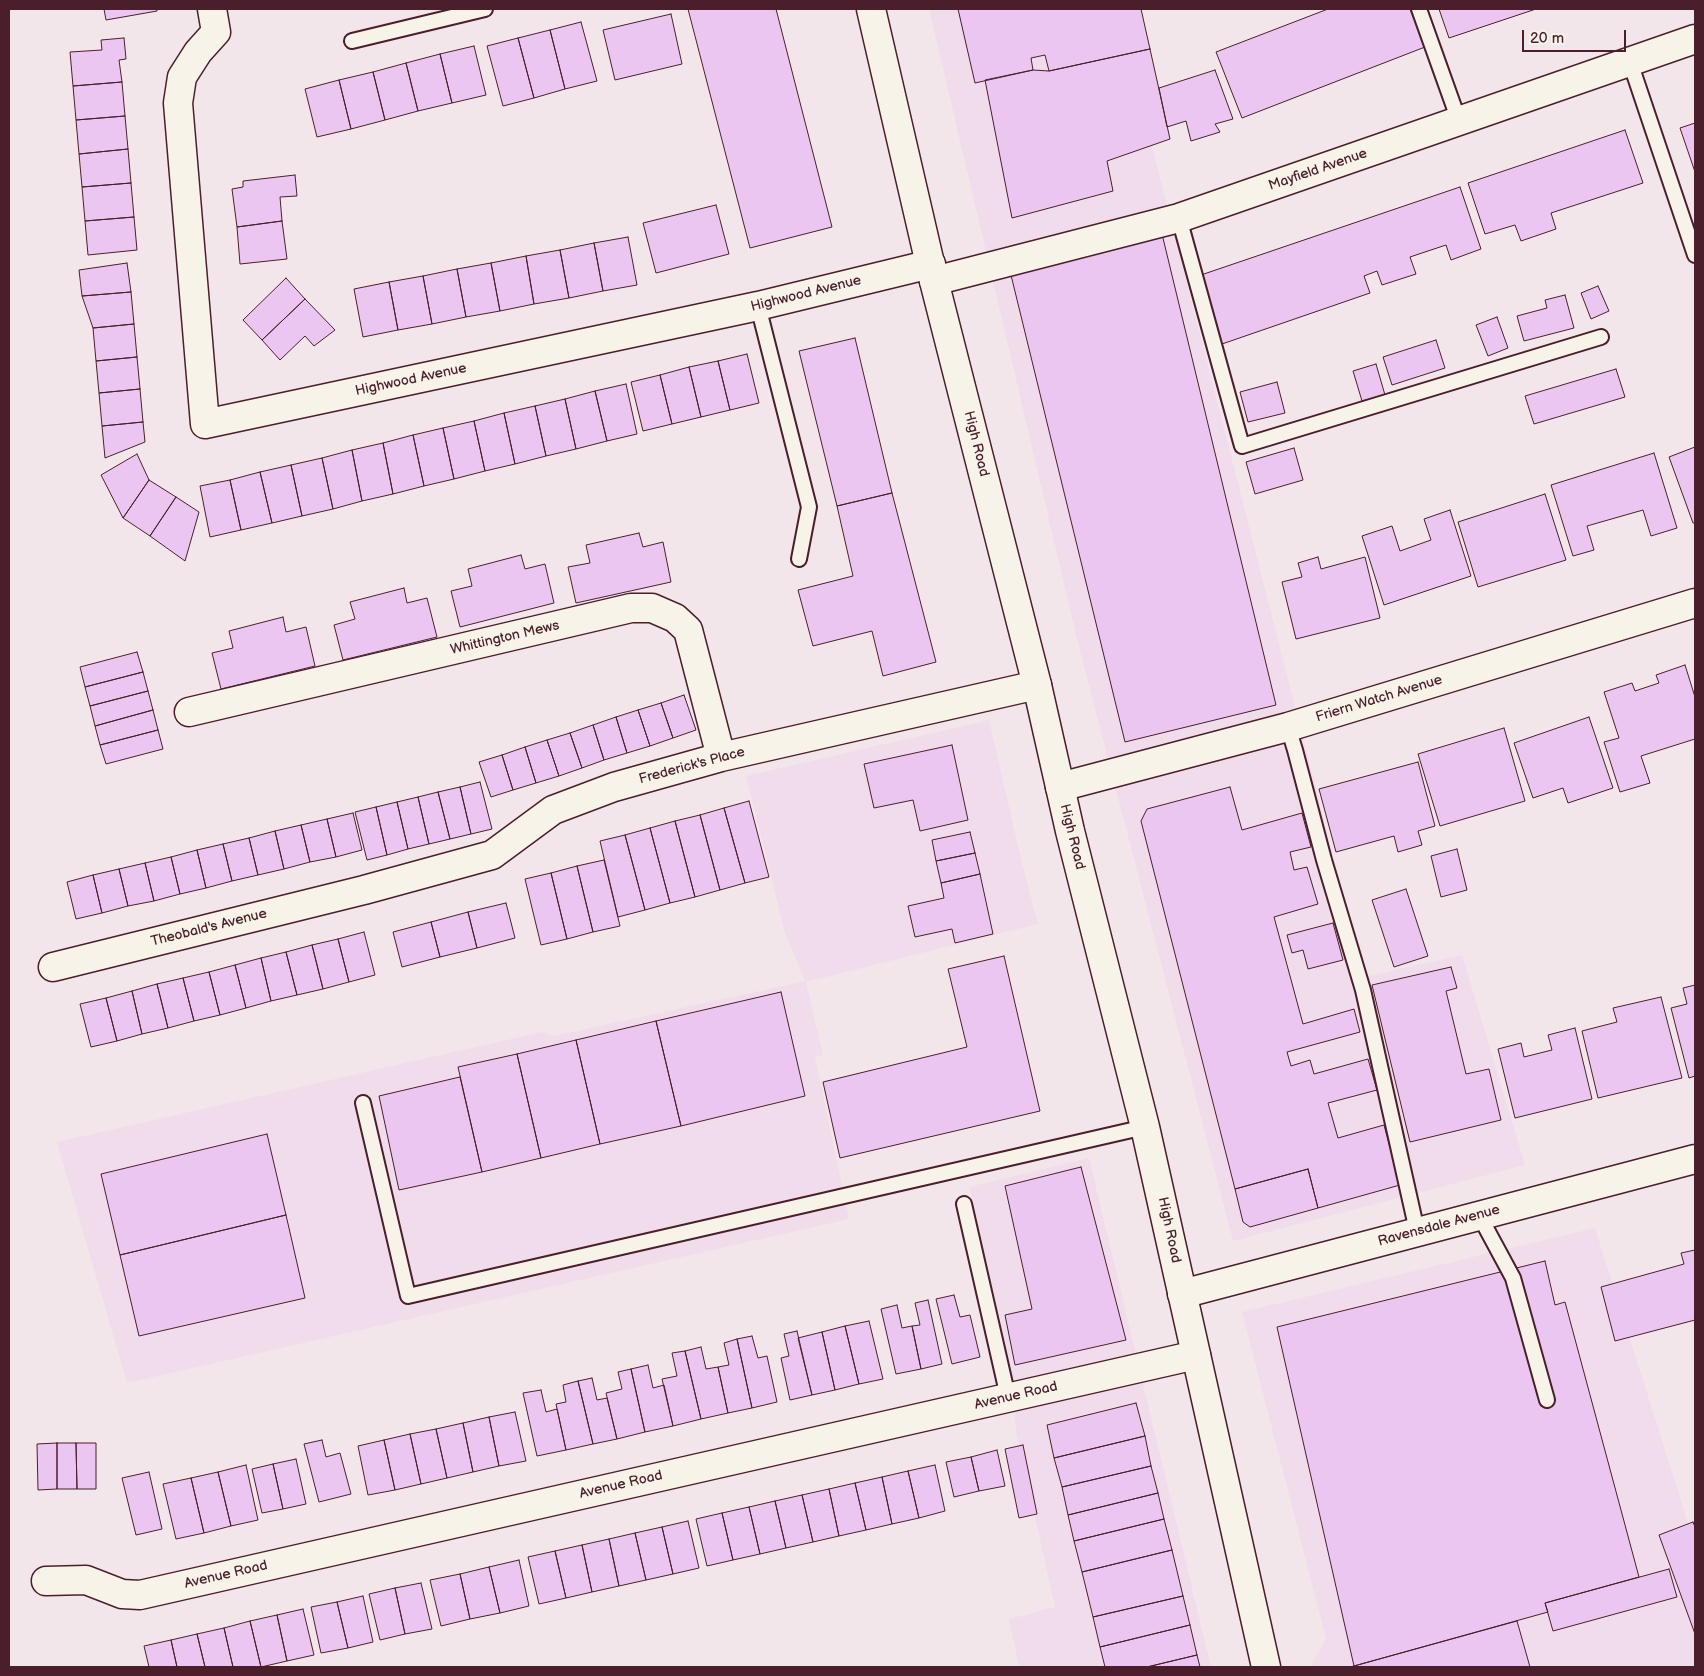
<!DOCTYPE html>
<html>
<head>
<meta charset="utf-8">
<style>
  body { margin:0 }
  #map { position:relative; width:1704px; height:1676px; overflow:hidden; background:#f3e6ea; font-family:"Balsamiq Sans",sans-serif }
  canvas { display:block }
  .frame { position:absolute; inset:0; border:10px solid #4a1f2b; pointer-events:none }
  .scale { position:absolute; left:1522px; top:30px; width:104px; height:22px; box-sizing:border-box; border:2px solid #4a1f2b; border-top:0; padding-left:6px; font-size:15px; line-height:18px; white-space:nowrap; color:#4a1f2b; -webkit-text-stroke:4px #f7f3e8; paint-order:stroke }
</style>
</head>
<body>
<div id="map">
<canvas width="1704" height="1676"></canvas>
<div class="frame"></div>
<div class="scale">20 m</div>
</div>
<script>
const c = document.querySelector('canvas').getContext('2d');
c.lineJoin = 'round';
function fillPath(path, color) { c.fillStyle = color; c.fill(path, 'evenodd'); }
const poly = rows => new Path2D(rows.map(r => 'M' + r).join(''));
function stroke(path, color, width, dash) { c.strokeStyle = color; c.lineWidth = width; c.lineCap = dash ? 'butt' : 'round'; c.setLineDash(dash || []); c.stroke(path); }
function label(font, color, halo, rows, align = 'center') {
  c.font = font + ' "Balsamiq Sans",sans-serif'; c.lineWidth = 5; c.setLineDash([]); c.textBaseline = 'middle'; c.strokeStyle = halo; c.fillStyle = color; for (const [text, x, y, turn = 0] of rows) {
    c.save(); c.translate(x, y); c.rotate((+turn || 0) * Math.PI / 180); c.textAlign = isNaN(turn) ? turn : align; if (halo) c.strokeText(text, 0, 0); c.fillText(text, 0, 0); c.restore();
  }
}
fillPath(poly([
  [929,9,1117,9,1364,977,1462,955,1525,1165,1233,1241,1077,639],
  [989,720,1022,863,1038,924,806,982,823,1055,815,1057,849,1219,127,1383,57,1142,542,1032,554,1036,805,981,785,933,746,776],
  [1089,1158,1211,1667,1019,1667,1009,1619,1055,1607,1016,1431,1010,1366,969,1187],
  [1595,1228,1690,1529,1695,1528,1695,1667,1310,1667,1326,1639,1242,1312]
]), '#f1dcec');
const building = poly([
  [104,9,157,9,157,11,106,20,104,9],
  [688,9,776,9,832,227,750,248,688,9],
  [958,9,1141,9,1150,49,1049,71,1045,55,1031,58,1033,70,975,83,958,9],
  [1328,9,1410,9,1425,47,1242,118,1216,52,1328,9],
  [1439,9,1536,9,1449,38,1439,9],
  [671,14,682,64,615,80,603,30,671,14],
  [581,22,597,81,565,89,550,30,581,22],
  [550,30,565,89,534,98,518,38,550,30],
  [124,38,126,59,119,60,122,82,73,86,70,52,102,50,101,40,124,38],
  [518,38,534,98,503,106,487,46,518,38],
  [474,46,486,95,452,103,440,54,474,46],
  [1150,49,1170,139,1107,161,1113,191,1012,218,985,80,1033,70,1049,71,1150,49],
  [440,54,452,103,418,111,406,63,440,54],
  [406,63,418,111,385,120,373,72,406,63],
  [1215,70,1233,119,1215,124,1220,132,1191,141,1186,121,1167,127,1159,88,1215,70],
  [373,72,385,120,351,129,339,80,373,72],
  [339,80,351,129,317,137,305,89,339,80],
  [122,82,125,116,76,120,73,86,122,82],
  [125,116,128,149,79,154,76,120,125,116],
  [1695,123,1695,172,1680,128,1695,123],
  [1625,130,1643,183,1551,213,1556,229,1521,241,1515,225,1485,234,1468,183,1625,130],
  [128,149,131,183,82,187,79,154,128,149],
  [295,175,297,196,280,197,282,221,237,227,232,189,243,187,243,181,295,175],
  [131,183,134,217,85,221,82,187,131,183],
  [1460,187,1481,249,1451,260,1446,245,1410,257,1416,274,1382,285,1377,271,1364,276,1370,293,1222,344,1198,276,1460,187],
  [716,205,729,254,656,273,643,223,716,205],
  [134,217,137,250,88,255,85,221,134,217],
  [282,221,287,259,240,264,237,227,282,221],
  [1162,234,1276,705,1125,742,1010,271,1162,234],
  [628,237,637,285,603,291,594,243,628,237],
  [594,243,603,291,569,298,560,250,594,243],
  [560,250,569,298,534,304,526,256,560,250],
  [526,256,534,304,500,311,491,263,526,256],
  [127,263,131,292,82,296,79,270,127,263],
  [491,263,500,311,466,317,457,269,491,263],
  [457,269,466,317,432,324,423,276,457,269],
  [423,276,432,324,398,330,389,282,423,276],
  [286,278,305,299,262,340,243,320,286,278],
  [389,282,398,330,363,337,354,289,389,282],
  [1598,286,1609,311,1591,319,1581,293,1598,286],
  [131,292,134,324,93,328,82,296,131,292],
  [1565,295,1574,328,1524,341,1517,316,1547,308,1545,300,1565,295],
  [305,299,335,330,314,346,305,336,280,360,262,340,305,299],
  [1497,317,1508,348,1488,356,1476,325,1497,317],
  [134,324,137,357,96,361,93,328,134,324],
  [855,338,892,493,837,506,799,351,855,338],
  [1436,340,1445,368,1392,385,1383,357,1436,340],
  [747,354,759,403,730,410,718,361,747,354],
  [137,357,140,389,99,393,96,361,137,357],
  [718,361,730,410,701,417,689,367,718,361],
  [1376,364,1385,395,1362,401,1353,371,1376,364],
  [689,367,701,417,672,424,660,375,689,367],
  [1616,369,1625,397,1534,424,1525,396,1616,369],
  [660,375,672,424,643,431,631,382,660,375],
  [1277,382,1285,413,1248,422,1240,392,1277,382],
  [626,384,637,434,607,441,595,391,626,384],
  [140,389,143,422,102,426,99,393,140,389],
  [595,391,607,441,576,449,565,399,595,391],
  [565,399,576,449,546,456,535,406,565,399],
  [535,406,546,456,515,464,504,413,535,406],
  [504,413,515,464,485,471,474,421,504,413],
  [474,421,485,471,454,479,443,428,474,421],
  [143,422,145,442,105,458,102,426,143,422],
  [443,428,454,479,424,486,413,435,443,428],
  [413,435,424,486,393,494,383,443,413,435],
  [383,443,393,494,362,501,352,450,383,443],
  [1695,447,1695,523,1693,523,1669,457,1695,447],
  [1294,448,1303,480,1255,494,1246,462,1294,448],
  [352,450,362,501,333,509,322,458,352,450],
  [1654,453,1677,528,1651,536,1643,510,1587,526,1594,550,1573,556,1551,485,1654,453],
  [137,454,149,480,123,518,101,475,137,454],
  [322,458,333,509,302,516,291,465,322,458],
  [291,465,302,516,272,523,260,472,291,465],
  [260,472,272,523,241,530,230,480,260,472],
  [149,480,176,497,150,536,123,518,149,480],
  [230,480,241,530,210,537,200,486,230,480],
  [892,493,936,662,883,676,872,631,813,646,798,590,853,576,837,506,892,493],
  [1545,494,1566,560,1478,587,1458,522,1545,494],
  [176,497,199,512,185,561,150,536,176,497],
  [1450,510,1471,576,1384,605,1362,536,1392,526,1400,551,1431,540,1424,519,1450,510],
  [639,533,643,547,663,542,671,582,576,603,568,567,590,563,586,545,639,533],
  [521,555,525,569,545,564,554,603,460,627,451,591,472,586,468,569,521,555],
  [1318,557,1321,569,1365,557,1380,618,1296,639,1282,582,1302,577,1298,563,1318,557],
  [404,588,407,603,427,598,437,637,343,660,334,625,355,619,350,602,404,588],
  [283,617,286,632,306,627,315,666,221,689,212,653,233,648,229,631,283,617],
  [137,652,143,672,85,687,80,667,137,652],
  [1685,665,1695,697,1695,739,1641,756,1650,783,1620,792,1604,742,1619,738,1604,692,1632,683,1635,691,1659,683,1656,675,1685,665],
  [143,672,148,691,90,706,85,687,143,672],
  [148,691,153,710,95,726,90,706,148,691],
  [684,695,696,730,673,738,661,703,684,695],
  [661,703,673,738,650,746,638,710,661,703],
  [153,710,158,730,100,745,95,726,153,710],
  [638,710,650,746,627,753,616,717,638,710],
  [616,717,627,753,604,760,593,725,616,717],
  [1589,717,1613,788,1568,803,1563,788,1533,798,1514,743,1589,717],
  [593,725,604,760,582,768,570,733,593,725],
  [1504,728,1525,801,1440,826,1418,754,1504,728],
  [158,730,163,749,106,764,100,745,158,730],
  [570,733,582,768,559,776,547,740,570,733],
  [547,740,559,776,536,783,525,747,547,740],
  [952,745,968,820,920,831,913,800,874,808,864,764,952,745],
  [525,747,536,783,513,790,502,755,525,747],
  [502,755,513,790,491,797,479,762,502,755],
  [1418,762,1435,826,1418,831,1422,845,1398,852,1394,836,1336,852,1319,789,1418,762],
  [480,782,492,829,471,834,460,787,480,782],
  [460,787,471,834,450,839,438,792,460,787],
  [1230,787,1242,830,1302,813,1311,847,1290,852,1294,870,1307,867,1318,904,1274,917,1303,1024,1354,1009,1360,1032,1287,1052,1291,1066,1310,1060,1314,1074,1368,1059,1377,1090,1328,1103,1338,1138,1384,1125,1400,1185,1318,1208,1308,1169,1235,1189,1141,821,1147,809,1230,787],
  [438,792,450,839,429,844,418,797,438,792],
  [418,797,429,844,408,849,397,802,418,797],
  [749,801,769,877,745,883,724,808,749,801],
  [397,802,408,849,387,855,376,807,397,802],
  [376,807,387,855,367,860,355,812,376,807],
  [724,808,745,883,720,890,700,815,724,808],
  [353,813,362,850,336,857,327,819,353,813],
  [700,815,720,890,695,897,675,821,700,815],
  [327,819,336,857,310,862,301,825,327,819],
  [675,821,695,897,670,903,650,828,675,821],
  [301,825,310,862,284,869,275,831,301,825],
  [650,828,670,903,645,910,625,835,650,828],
  [275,831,284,869,258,875,249,838,275,831],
  [970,832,975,853,936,861,932,840,970,832],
  [625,835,645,910,618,917,600,841,625,835],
  [249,838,258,875,232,881,223,844,249,838],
  [223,844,232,881,206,888,197,850,223,844],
  [1457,849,1467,890,1441,897,1431,856,1457,849],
  [197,850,206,888,180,894,171,857,197,850],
  [975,853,980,874,941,883,936,861,975,853],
  [171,857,180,894,154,901,145,863,171,857],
  [604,860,620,926,593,932,577,866,604,860],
  [145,863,154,901,128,906,119,869,145,863],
  [577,866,593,932,567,939,551,873,577,866],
  [119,869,128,906,102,913,93,875,119,869],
  [551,873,567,939,541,945,525,879,551,873],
  [980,874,993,934,955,943,952,929,915,937,908,906,944,898,941,883,980,874],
  [93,875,102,913,76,919,67,882,93,875],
  [1406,889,1428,956,1394,967,1372,900,1406,889],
  [506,903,515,938,477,948,468,912,506,903],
  [468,912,477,948,440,957,431,922,468,912],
  [431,922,440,957,402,967,393,932,431,922],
  [1333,923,1343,960,1308,969,1303,950,1292,953,1287,935,1333,923],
  [364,932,375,975,349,982,338,939,364,932],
  [338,939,349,982,323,989,312,945,338,939],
  [312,945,323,989,297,995,286,952,312,945],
  [286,952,297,995,271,1001,261,958,286,952],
  [1004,956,1040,1111,840,1158,823,1082,967,1047,948,969,1004,956],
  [261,958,271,1001,246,1008,235,965,261,958],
  [235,965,246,1008,220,1015,209,972,235,965],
  [1451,967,1457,988,1446,991,1466,1074,1489,1069,1501,1120,1410,1142,1372,985,1451,967],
  [209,972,220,1015,194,1021,183,978,209,972],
  [183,978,194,1021,168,1028,157,984,183,978],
  [157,984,168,1028,142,1034,132,991,157,984],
  [1695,985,1695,1076,1689,1078,1671,1008,1687,1004,1683,988,1695,985],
  [132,991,142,1034,117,1041,106,998,132,991],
  [781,992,805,1096,681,1126,656,1021,781,992],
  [1661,997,1682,1078,1598,1098,1582,1031,1617,1022,1613,1008,1661,997],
  [106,998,117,1041,91,1047,80,1004,106,998],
  [656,1021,681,1126,600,1144,576,1040,656,1021],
  [1575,1028,1592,1099,1515,1118,1498,1049,1521,1043,1524,1057,1552,1050,1548,1035,1575,1028],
  [576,1040,600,1144,541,1158,517,1054,576,1040],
  [517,1054,541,1158,482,1172,458,1067,517,1054],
  [460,1077,482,1172,399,1190,379,1096,460,1077],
  [267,1134,286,1215,120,1255,101,1174,267,1134],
  [1081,1167,1126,1340,1015,1365,1005,1315,1032,1309,1005,1186,1081,1167],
  [1308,1169,1318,1208,1250,1227,1243,1222,1235,1189,1308,1169],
  [286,1215,305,1298,139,1336,120,1255,286,1215],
  [1695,1250,1695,1320,1615,1341,1601,1287,1684,1264,1681,1253,1695,1250],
  [1545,1261,1555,1305,1565,1302,1639,1577,1545,1603,1548,1612,1354,1666,1277,1327,1545,1261],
  [954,1295,960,1317,970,1315,980,1357,952,1364,936,1299,954,1295],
  [928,1300,942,1364,921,1369,912,1326,920,1325,915,1303,928,1300],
  [897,1305,902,1328,912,1326,921,1369,896,1374,881,1309,897,1305],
  [869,1321,883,1379,859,1384,845,1326,869,1321],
  [845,1326,859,1384,835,1390,822,1332,845,1326],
  [797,1331,812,1395,790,1400,781,1358,789,1356,784,1334,797,1331],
  [822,1332,835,1390,812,1395,798,1338,822,1332],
  [752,1336,758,1358,767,1356,777,1402,752,1408,737,1339,752,1336],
  [737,1339,752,1408,728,1413,718,1367,729,1365,724,1343,737,1339],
  [701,1347,706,1369,718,1367,728,1413,701,1419,685,1351,701,1347],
  [685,1351,701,1419,673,1426,662,1379,677,1376,672,1353,685,1351],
  [648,1365,653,1388,664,1385,673,1426,645,1432,631,1369,648,1365],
  [631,1369,645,1432,617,1439,606,1393,622,1389,618,1372,631,1369],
  [592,1378,597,1400,607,1398,617,1439,593,1444,578,1381,592,1378],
  [578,1381,593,1444,566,1450,556,1404,566,1402,563,1385,578,1381],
  [541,1390,546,1412,557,1409,566,1450,537,1456,523,1393,541,1390],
  [1136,1403,1145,1436,1054,1458,1047,1425,1136,1403],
  [515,1412,526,1461,499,1466,489,1417,515,1412],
  [489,1417,499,1466,473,1472,463,1423,489,1417],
  [463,1423,473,1472,447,1478,436,1429,463,1423],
  [436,1429,447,1478,421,1484,410,1434,436,1429],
  [410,1434,421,1484,395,1490,384,1440,410,1434],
  [1145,1436,1151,1466,1062,1487,1054,1458,1145,1436],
  [322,1440,326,1457,340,1453,351,1494,319,1502,304,1444,322,1440],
  [384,1440,395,1490,368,1495,358,1446,384,1440],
  [57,1443,57,1489,38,1490,37,1444,57,1443],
  [57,1443,76,1443,77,1489,57,1489,57,1443],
  [76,1443,96,1443,96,1489,77,1489,76,1443],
  [1023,1445,1037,1514,1019,1518,1005,1449,1023,1445],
  [997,1450,1005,1486,979,1491,971,1457,997,1450],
  [971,1457,979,1491,954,1497,946,1462,971,1457],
  [296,1459,306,1504,283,1509,273,1464,296,1459],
  [273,1464,283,1509,262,1513,252,1469,273,1464],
  [246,1465,258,1520,231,1526,218,1472,246,1465],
  [935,1465,945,1511,919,1518,908,1471,935,1465],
  [1151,1466,1158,1493,1068,1515,1062,1487,1151,1466],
  [908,1471,919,1518,892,1524,882,1477,908,1471],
  [149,1472,162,1529,136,1535,122,1478,149,1472],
  [218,1472,231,1526,204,1533,191,1478,218,1472],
  [882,1477,892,1524,866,1530,855,1483,882,1477],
  [191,1478,204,1533,176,1539,163,1484,191,1478],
  [855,1483,866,1530,839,1536,829,1489,855,1483],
  [829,1489,839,1536,813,1542,802,1495,829,1489],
  [1158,1493,1164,1519,1074,1541,1068,1515,1158,1493],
  [802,1495,813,1542,786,1548,775,1501,802,1495],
  [775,1501,786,1548,760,1554,749,1507,775,1501],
  [749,1507,760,1554,733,1560,722,1513,749,1507],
  [722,1513,733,1560,707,1566,696,1519,722,1513],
  [1164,1519,1172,1550,1082,1572,1074,1541,1164,1519],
  [688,1521,699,1568,673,1574,662,1527,688,1521],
  [1693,1522,1695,1527,1695,1634,1659,1535,1693,1522],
  [662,1527,673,1574,646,1580,635,1533,662,1527],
  [635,1533,646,1580,619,1586,609,1539,635,1533],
  [609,1539,619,1586,592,1592,582,1545,609,1539],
  [582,1545,592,1592,566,1598,555,1551,582,1545],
  [1172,1550,1183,1596,1093,1617,1082,1572,1172,1550],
  [555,1551,566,1598,539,1604,528,1557,555,1551],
  [519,1560,529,1606,500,1613,489,1567,519,1560],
  [489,1567,500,1613,470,1619,460,1574,489,1567],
  [1669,1569,1677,1597,1553,1631,1545,1603,1669,1569],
  [460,1574,470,1619,441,1626,430,1580,460,1574],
  [421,1583,432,1629,405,1634,395,1588,421,1583],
  [395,1588,405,1634,380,1640,369,1594,395,1588],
  [363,1596,373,1642,348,1648,337,1602,363,1596],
  [1183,1596,1190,1625,1100,1647,1093,1617,1183,1596],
  [337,1602,348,1648,321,1653,311,1607,337,1602],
  [303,1609,314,1655,287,1661,277,1615,303,1609],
  [277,1615,287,1661,261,1667,250,1621,277,1615],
  [250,1621,261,1667,233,1667,224,1628,250,1621],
  [1517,1621,1530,1667,1349,1667,1354,1666,1517,1621],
  [1190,1625,1197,1655,1147,1667,1105,1667,1100,1647,1190,1625],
  [224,1628,233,1667,205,1667,197,1634,224,1628],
  [197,1634,205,1667,177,1667,171,1640,197,1634],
  [171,1640,177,1667,149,1667,144,1646,171,1640],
  [1197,1655,1200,1667,1147,1667,1197,1655]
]);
fillPath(building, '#ebc6f0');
stroke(building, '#4a1f2b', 1);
const service = poly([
  [1419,9,1459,121],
  [352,41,485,9],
  [1630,62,1695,255],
  [1179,218,1242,446,1601,337],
  [758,306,809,507,799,559],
  [1288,727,1295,750,1324,860,1363,990,1417,1231],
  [363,1103,408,1296,1145,1127],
  [964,1204,1008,1397],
  [1479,1215,1513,1278,1547,1400]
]);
const minor = poly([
  [212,9,216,32,198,52,182,77,178,103,205,424,758,306,931,264],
  [934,281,1179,218,1695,39],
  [189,712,631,608,652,608,675,618,688,630,721,757],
  [1060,787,1288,727,1695,603],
  [53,967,364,890,492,855,553,810,614,787,721,757,1037,685],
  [1182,1294,1695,1159],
  [46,1581,86,1580,122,1594,140,1595,1196,1355]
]);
const primary = poly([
  [871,9,934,281,1037,685,1070,831,1145,1127,1266,1667]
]);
stroke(service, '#4a1f2b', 18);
stroke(minor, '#4a1f2b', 31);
stroke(primary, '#4a1f2b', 31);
stroke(service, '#f7f3e8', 14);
stroke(minor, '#f7f3e8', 28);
stroke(primary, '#f7f3e8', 28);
label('14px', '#4a1f2b', '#f7f3e8', [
  ["Mayfield Avenue",1318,170,-19],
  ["Highwood Avenue",806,294,-14],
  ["Highwood Avenue",411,380,-12],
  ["High Road",976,444,76],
  ["Whittington Mews",505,638,-13],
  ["Friern Watch Avenue",1379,699,-17],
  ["Frederick's Place",692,766,-15],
  ["High Road",1072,837,76],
  ["Theobald's Avenue",209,928,-14],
  ["Ravensdale Avenue",1439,1226,-15],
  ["High Road",1169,1230,78],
  ["Avenue Road",1016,1396,-13],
  ["Avenue Road",621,1485,-13],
  ["Avenue Road",226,1575,-13]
]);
</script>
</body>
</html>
